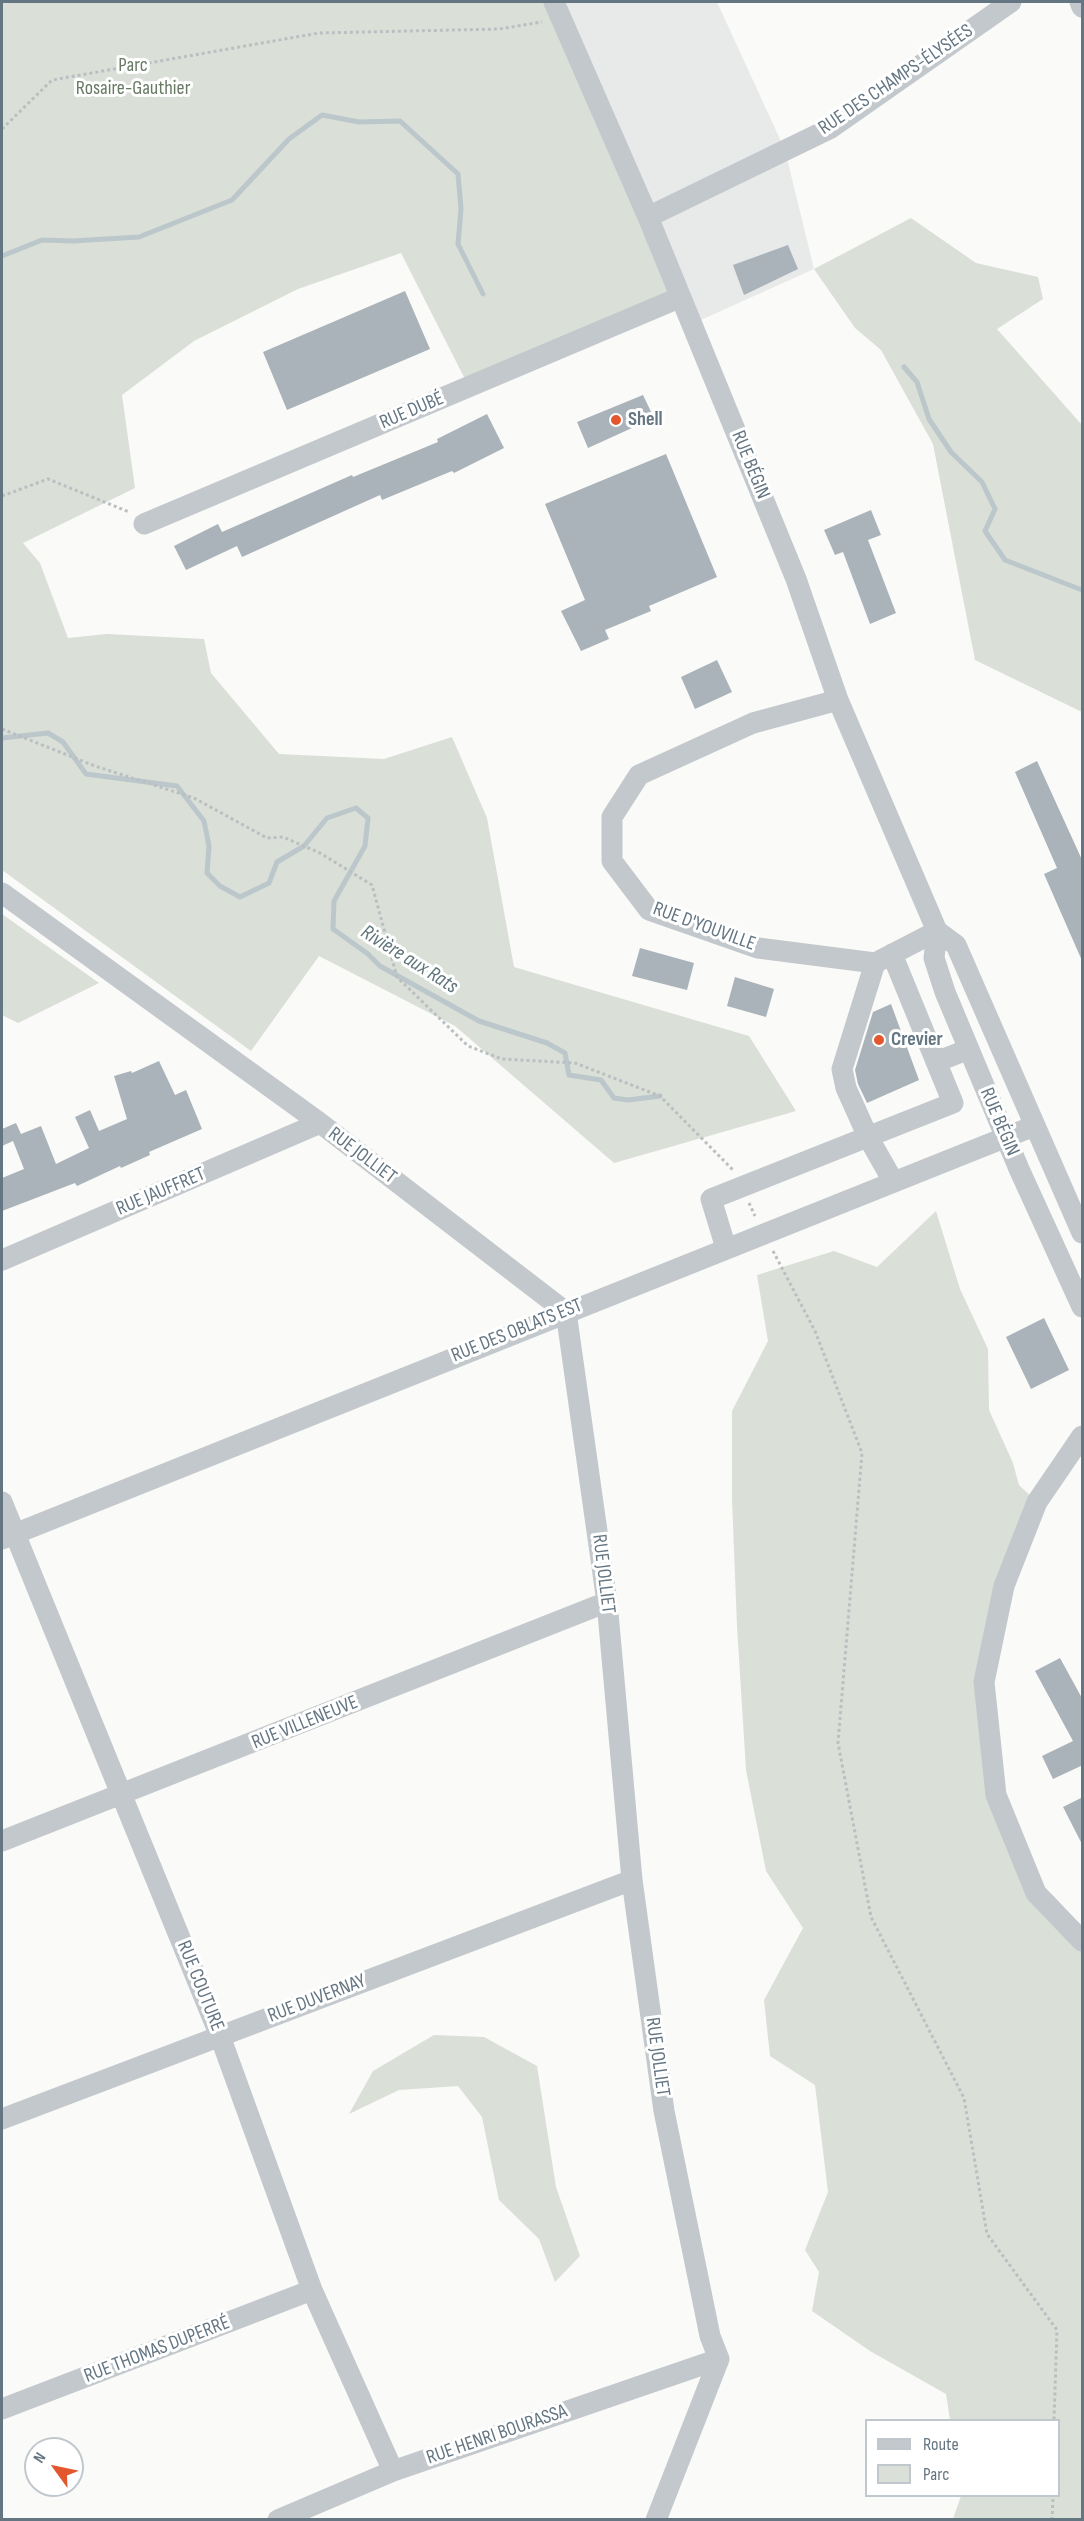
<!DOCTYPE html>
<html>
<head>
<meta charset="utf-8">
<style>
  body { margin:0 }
  #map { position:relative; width:1084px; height:2521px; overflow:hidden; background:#fafaf8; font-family:"Sofia Sans Condensed",sans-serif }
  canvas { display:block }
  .frame { position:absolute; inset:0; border:3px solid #657683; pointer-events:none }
  .legend { position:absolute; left:865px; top:2419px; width:195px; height:78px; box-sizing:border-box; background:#fff; border:2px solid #c1c8cd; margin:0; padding:8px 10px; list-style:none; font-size:18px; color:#657683 }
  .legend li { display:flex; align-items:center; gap:12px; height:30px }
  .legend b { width:30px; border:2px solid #c1c8cd }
  .north { position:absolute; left:24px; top:2437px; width:60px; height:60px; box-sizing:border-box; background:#fff; border:2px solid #c1c8cd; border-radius:50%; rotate:303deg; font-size:16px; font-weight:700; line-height:24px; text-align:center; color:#657683 }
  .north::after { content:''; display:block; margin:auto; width:21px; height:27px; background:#e4572e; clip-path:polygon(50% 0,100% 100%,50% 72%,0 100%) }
</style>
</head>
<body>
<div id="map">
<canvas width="1084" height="2521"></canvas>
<div class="frame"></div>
<ul class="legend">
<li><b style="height:8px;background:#c3c8cc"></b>Route</li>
<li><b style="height:16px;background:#dadfd7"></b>Parc</li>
</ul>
<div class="north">N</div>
</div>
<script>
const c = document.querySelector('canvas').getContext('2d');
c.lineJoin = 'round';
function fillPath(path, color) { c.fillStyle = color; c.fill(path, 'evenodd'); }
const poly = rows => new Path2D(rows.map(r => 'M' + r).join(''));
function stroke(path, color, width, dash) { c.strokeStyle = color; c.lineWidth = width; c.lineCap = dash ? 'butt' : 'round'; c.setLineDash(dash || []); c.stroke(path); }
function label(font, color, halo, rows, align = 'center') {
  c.font = font + ' "Sofia Sans Condensed",sans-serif'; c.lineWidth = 6; c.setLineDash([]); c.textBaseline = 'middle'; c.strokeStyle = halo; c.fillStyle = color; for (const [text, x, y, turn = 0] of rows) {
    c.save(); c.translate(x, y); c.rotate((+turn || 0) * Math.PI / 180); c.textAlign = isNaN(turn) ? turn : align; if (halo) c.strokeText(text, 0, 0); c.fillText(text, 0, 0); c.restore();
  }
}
fillPath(poly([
  [549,2,717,2,785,150,814,269,692,324]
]), '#e8e9e9');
fillPath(poly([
  [2,2,554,2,681,297,469,387,401,253,298,289,194,341,122,395,135,488,23,543,40,563,68,638,107,634,204,639,211,673,279,754,384,759,452,737,487,818,514,967,749,1036,796,1111,614,1163,455,1026,319,956,251,1051,2,870],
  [911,218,976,263,1038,277,1043,299,997,329,1082,425,1082,712,975,660,933,444,881,350,855,328,814,269],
  [2,914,99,983,18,1023,2,1015],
  [936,1211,960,1289,988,1349,989,1410,1013,1463,1019,1485,1037,1502,984,1682,996,1795,1036,1893,1082,1941,1082,2519,953,2519,961,2496,1058,2496,1058,2420,950,2420,946,2394,870,2351,812,2311,819,2272,805,2250,828,2192,815,2085,770,2056,764,2000,803,1928,766,1871,746,1770,737,1626,732,1499,732,1411,768,1341,757,1275,834,1251,877,1267],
  [434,2035,484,2037,537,2066,556,2187,580,2256,555,2282,539,2239,499,2200,482,2117,458,2086,399,2090,349,2114,373,2071]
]), '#dadfd7');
stroke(poly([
  [2,256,42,240,73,241,139,237,232,200,289,139,322,115,359,122,400,121,458,174,461,209,458,244,483,294],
  [904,367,917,382,929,419,951,452,982,482,995,509,985,531,1005,560,1082,590],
  [2,738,48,733,63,742,86,774,177,786,204,821,209,846,207,873,220,886,240,897,269,883,277,862,304,846,327,818,356,808,368,818,365,846,334,901,333,929,368,954,380,966,479,1021,547,1043,565,1053,569,1075,601,1080,614,1098,628,1100,660,1096]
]), '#bbc7cb', 5);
fillPath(poly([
  [788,245,798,269,744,295,733,265],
  [405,291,430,349,287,410,263,352],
  [643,395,654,418,588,448,577,422],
  [487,414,504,448,454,473,452,471,382,500,380,495,242,557,237,546,186,570,174,546,218,524,222,532,352,475,353,477,438,442,437,439],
  [666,454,717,577,649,606,651,611,605,630,609,639,581,651,561,611,585,600,545,504],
  [871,510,881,535,868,540,896,613,870,624,843,552,835,555,824,530],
  [717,660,732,692,695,709,681,677],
  [1037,761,1083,862,1083,963,1044,874,1057,868,1015,772],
  [640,948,694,963,687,990,632,976],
  [735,977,774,989,766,1017,727,1006],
  [891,1004,919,1080,867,1103,858,1084,855,1070,873,1012],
  [159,1061,175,1095,186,1090,202,1129,149,1152,150,1155,121,1168,120,1166,77,1186,75,1183,2,1211,2,1178,24,1169,13,1141,2,1146,2,1129,16,1123,21,1134,41,1126,56,1164,89,1148,75,1117,90,1110,99,1131,127,1119,114,1076,131,1071,132,1073],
  [1044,1318,1069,1370,1031,1389,1006,1337],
  [1060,1658,1083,1700,1083,1765,1053,1779,1042,1756,1073,1741,1035,1671],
  [1083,1797,1083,1846,1063,1807]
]), '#aab3b9');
stroke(poly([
  [2,129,52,80,319,33,499,29,542,22],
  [2,496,48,479,129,512],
  [2,729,95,766,194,798,267,838,283,837,320,853,372,885,397,977,468,1046,502,1059,575,1063,660,1096,733,1170],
  [749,1203,755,1216],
  [773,1251,815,1331,862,1453,838,1743,871,1917,964,2098,987,2234,1057,2330,1054,2420],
  [1052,2520,1053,2496]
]), '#bbbfc2', 3, [3, 3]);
stroke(poly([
  [554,2,648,217,796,579,838,700,937,931,934,958,945,992,1019,1169,1082,1307],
  [1080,2,1082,7],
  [648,217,831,128,1011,2],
  [144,524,681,297],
  [838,700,753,723,639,775,612,817,612,861,649,910,758,948,875,963,937,931],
  [2,893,320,1123,566,1312,607,1602,632,1880,664,2111,710,2336,719,2359,656,2520],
  [937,931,956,945,1082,1233],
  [875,963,842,1069,846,1088,868,1137,893,1181],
  [936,1062,969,1049],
  [726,1248,711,1199,953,1103,892,954],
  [2,1260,320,1123],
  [1082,1436,1037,1502,1004,1586,984,1682,996,1795,1036,1893,1082,1941],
  [2,1502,220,2036,312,2290,393,2471],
  [2,1539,1034,1126],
  [2,1841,607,1602],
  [2,2119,632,1880],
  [2,2409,312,2290],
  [278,2520,393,2471,719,2359]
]), '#c3c8cc', 21);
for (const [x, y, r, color] of [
  [616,420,6,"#e4572e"],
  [879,1040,6,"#e4572e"]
]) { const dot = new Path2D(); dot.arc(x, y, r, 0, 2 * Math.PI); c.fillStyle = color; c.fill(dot); stroke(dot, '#fff', 2); }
label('20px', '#687a64', '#fff', [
  ["Parc",133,66],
  ["Rosaire-Gauthier",133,89]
]);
label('20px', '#657683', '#fff', [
  ["RUE DES CHAMPS-ÉLYSÉES",896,80,-34],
  ["RUE DUBÉ",412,411,-23],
  ["RUE BÉGIN",750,465,68],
  ["RUE D'YOUVILLE",704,927,20],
  ["RUE BÉGIN",999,1122,67],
  ["RUE JOLLIET",362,1156,37],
  ["RUE JAUFFRET",161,1192,-23],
  ["RUE DES OBLATS EST",517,1331,-22],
  ["RUE JOLLIET",603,1574,83],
  ["RUE VILLENEUVE",305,1723,-22],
  ["RUE COUTURE",200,1986,68],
  ["RUE DUVERNAY",317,1999,-21],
  ["RUE JOLLIET",657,2057,82],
  ["RUE THOMAS DUPERRÉ",157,2350,-21],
  ["RUE HENRI BOURASSA",497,2435,-19]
]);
label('bold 20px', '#657683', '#fff', [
  ["Shell",628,420],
  ["Crevier",891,1040]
], 'left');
label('italic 21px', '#60757c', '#fff', [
  ["Rivière aux Rats",409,960,32]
]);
</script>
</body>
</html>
